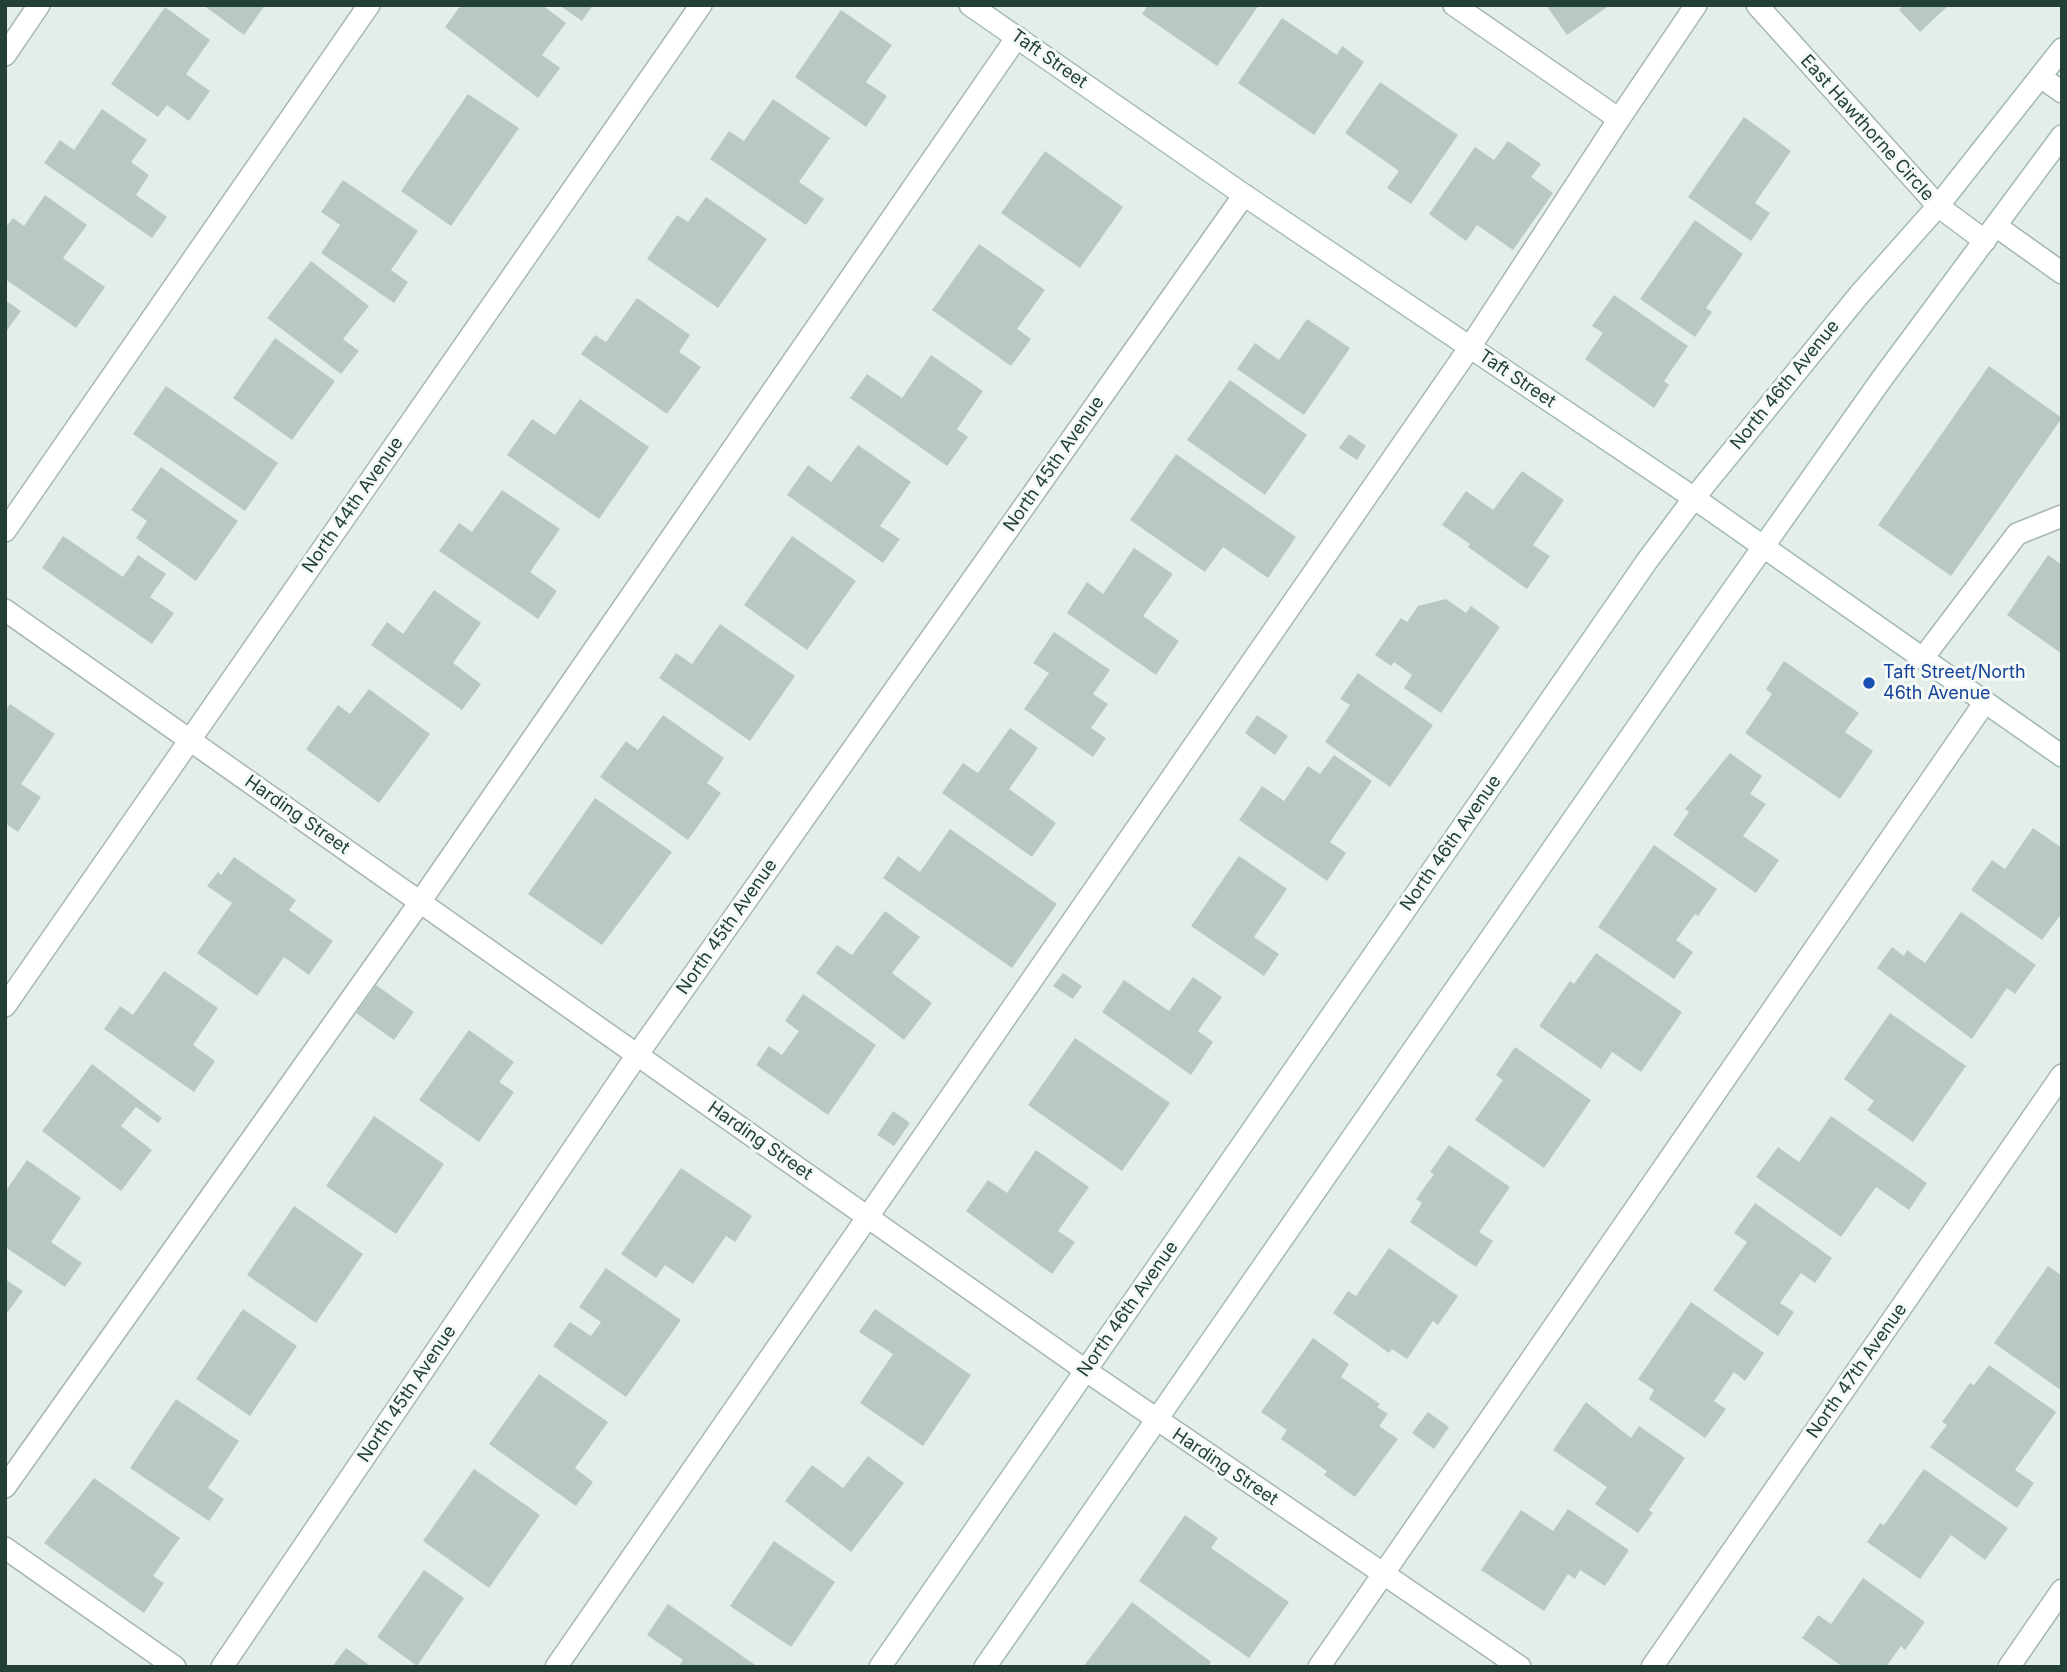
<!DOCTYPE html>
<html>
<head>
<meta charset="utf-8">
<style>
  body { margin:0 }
  #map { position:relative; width:2067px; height:1672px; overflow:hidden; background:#e4eee9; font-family:Inter,sans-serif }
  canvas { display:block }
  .frame { position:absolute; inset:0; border:7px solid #234038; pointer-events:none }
</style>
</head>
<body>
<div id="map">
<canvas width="2067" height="1672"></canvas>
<div class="frame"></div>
</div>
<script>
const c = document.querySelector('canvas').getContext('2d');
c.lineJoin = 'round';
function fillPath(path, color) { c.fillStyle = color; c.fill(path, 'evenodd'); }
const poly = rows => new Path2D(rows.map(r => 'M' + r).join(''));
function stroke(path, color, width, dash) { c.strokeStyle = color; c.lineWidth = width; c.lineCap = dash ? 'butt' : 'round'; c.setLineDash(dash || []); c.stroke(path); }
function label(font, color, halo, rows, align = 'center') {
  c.font = font + ' Inter,sans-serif'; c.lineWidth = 6; c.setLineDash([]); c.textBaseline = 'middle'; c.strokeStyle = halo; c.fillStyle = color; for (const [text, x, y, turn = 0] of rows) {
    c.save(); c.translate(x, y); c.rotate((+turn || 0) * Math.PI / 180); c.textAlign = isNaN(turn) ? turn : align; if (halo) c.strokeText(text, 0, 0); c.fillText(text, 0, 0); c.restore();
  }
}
fillPath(poly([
  [203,5,265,5,244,35],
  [461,5,542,5,566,23,542,55,560,68,538,98,445,27],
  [559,5,593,5,582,21],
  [1148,5,1259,5,1217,66,1142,14],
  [1546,5,1610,5,1567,35],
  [1903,5,1949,5,1920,32,1899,10],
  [165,7,210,40,186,74,210,91,189,121,167,105,158,117,111,84],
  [841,10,892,45,866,82,887,96,866,127,795,77],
  [1282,18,1337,55,1342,46,1364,62,1314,135,1238,83],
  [1380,82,1458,135,1411,204,1387,188,1399,171,1345,133],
  [468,94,519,128,451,226,401,191],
  [773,99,830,138,799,182,824,199,806,225,710,159,729,131,744,141],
  [102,109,147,140,131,162,149,175,136,195,167,217,152,238,44,163,60,140,74,150],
  [1744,117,1791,151,1755,203,1770,213,1751,241,1688,197],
  [1508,141,1541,164,1531,177,1553,193,1513,250,1477,225,1466,241,1429,214,1475,147,1494,160],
  [1045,151,1123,207,1080,268,1001,213],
  [343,180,418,231,391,270,408,282,394,303,321,253,340,225,321,212],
  [45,195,87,225,63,258,105,287,76,328,5,279,5,228,13,218,24,226],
  [706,197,767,239,718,308,647,259,677,215,688,222],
  [1695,220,1743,254,1706,308,1712,312,1695,337,1640,299],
  [979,244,1045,290,1017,329,1031,339,1011,366,932,310],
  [311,261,369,306,343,339,359,351,341,374,267,318],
  [1614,295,1688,346,1664,381,1669,385,1654,408,1585,359,1603,333,1592,326],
  [637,298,690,335,679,352,701,367,667,414,581,354,595,335,606,342],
  [5,300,21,311,5,333],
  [1307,319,1350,348,1304,415,1237,369,1255,343,1279,360],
  [275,338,335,381,292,440,233,398],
  [931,355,983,391,957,429,968,437,947,466,850,398,867,374,902,398],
  [1989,366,2062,418,1951,576,1878,525],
  [1230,380,1307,435,1265,495,1187,440],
  [166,386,278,463,245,511,133,434],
  [580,399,649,447,599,519,507,455,532,419,555,435],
  [1349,434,1366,446,1357,460,1339,448],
  [858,445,911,482,880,526,900,539,883,563,787,495,808,465,831,482],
  [1176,454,1296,537,1268,578,1223,547,1205,572,1130,520],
  [161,467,238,521,196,581,136,538,147,521,131,510],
  [1522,471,1564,500,1533,545,1550,556,1527,589,1468,547,1470,544,1442,525,1466,491,1493,510],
  [502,490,560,529,530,572,557,591,538,619,439,551,459,523,472,532],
  [63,536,123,577,138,555,166,574,150,597,174,613,152,644,42,568],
  [792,536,856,581,807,650,744,605],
  [1134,548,1173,574,1143,616,1179,641,1156,675,1067,613,1087,582,1103,594],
  [2048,555,2062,565,2062,654,2007,615],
  [434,590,481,623,453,663,481,684,462,710,371,645,387,622,403,634],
  [1446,599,1466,613,1471,606,1500,627,1441,713,1404,688,1412,675,1394,662,1391,666,1375,655,1401,618,1407,622,1418,606],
  [720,624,795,676,750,741,659,678,676,653,692,664],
  [1054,632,1110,670,1093,694,1108,704,1091,728,1106,738,1093,757,1024,709,1049,673,1033,663],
  [1784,661,1859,713,1845,732,1873,751,1840,799,1745,733,1772,694,1766,689],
  [1358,673,1433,725,1390,787,1325,742,1350,705,1340,699],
  [369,689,430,734,379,803,306,749,338,705,350,714],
  [10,704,55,734,21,784,41,797,18,832,5,823,5,711],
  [663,715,724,758,707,783,721,793,688,840,600,777,626,741,638,750],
  [1257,715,1288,736,1275,755,1245,733],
  [1010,728,1038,748,1009,789,1056,823,1032,857,942,793,963,763,978,773],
  [1730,753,1762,776,1750,794,1766,804,1743,836,1779,860,1756,893,1673,835,1689,812,1685,809],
  [1334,755,1372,781,1330,842,1346,853,1327,881,1239,820,1262,786,1284,801,1308,766,1320,774],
  [595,798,672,852,602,945,528,894],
  [2033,828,2062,848,2062,913,2042,940,1971,890,1992,860,2005,869],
  [950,829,1057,904,1012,968,883,878,898,856,920,872],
  [1654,845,1717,889,1698,916,1695,914,1676,940,1693,952,1674,979,1598,927],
  [1239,856,1287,889,1254,937,1279,954,1264,976,1191,926],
  [234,857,296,900,289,910,333,941,309,975,284,957,257,996,197,953,232,903,207,886,218,872,221,875],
  [885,911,920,937,892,973,932,1003,904,1040,816,973,837,945,852,955],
  [1961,912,2036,965,2015,994,2007,988,1972,1039,1877,968,1892,947,1904,956,1907,950,1925,963],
  [1596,953,1682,1012,1641,1072,1612,1052,1601,1069,1539,1026,1570,981,1574,984],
  [164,971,218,1008,193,1045,215,1061,194,1092,104,1029,120,1006,133,1015],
  [1063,973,1082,986,1073,999,1053,986],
  [1193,977,1222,997,1198,1031,1213,1042,1191,1075,1102,1012,1124,980,1169,1011],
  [376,985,414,1012,394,1040,356,1013],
  [803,994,876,1045,828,1115,756,1065,769,1046,782,1055,799,1031,785,1021],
  [1890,1013,1966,1066,1913,1142,1867,1110,1874,1101,1844,1079],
  [469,1030,514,1062,499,1082,514,1092,479,1142,419,1100],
  [1075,1038,1170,1103,1122,1171,1028,1105],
  [1515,1047,1591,1100,1544,1168,1475,1120,1503,1080,1496,1075],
  [92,1064,162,1118,158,1123,136,1107,121,1126,152,1150,121,1191,42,1131],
  [893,1111,910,1123,894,1146,877,1135],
  [374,1116,444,1164,396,1234,326,1186],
  [1831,1116,1927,1183,1909,1210,1876,1187,1841,1237,1756,1177,1778,1147,1799,1162],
  [1449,1145,1510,1187,1479,1232,1493,1241,1476,1267,1410,1222,1422,1203,1416,1199,1434,1174,1430,1172],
  [1036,1150,1089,1187,1058,1231,1075,1242,1052,1274,966,1211,988,1180,1007,1193],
  [27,1160,81,1198,51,1242,82,1263,65,1287,5,1247,5,1192],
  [681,1168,752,1216,735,1242,726,1236,693,1284,665,1265,656,1278,621,1254],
  [1755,1203,1832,1258,1815,1283,1801,1273,1780,1303,1794,1312,1778,1336,1713,1290,1747,1242,1734,1233],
  [294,1206,363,1254,316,1323,247,1275],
  [1389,1248,1458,1296,1438,1325,1433,1321,1407,1359,1392,1349,1389,1353,1333,1313,1348,1291,1356,1296],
  [2048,1266,2062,1276,2062,1391,1994,1343],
  [606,1268,681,1320,626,1397,553,1346,570,1322,591,1336,601,1322,579,1307],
  [5,1279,23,1291,5,1316],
  [1691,1302,1764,1353,1745,1381,1734,1372,1714,1401,1726,1409,1705,1438,1649,1399,1654,1390,1638,1379],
  [243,1309,297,1346,250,1416,196,1379],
  [875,1309,971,1375,923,1446,860,1403,893,1354,859,1332],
  [1313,1338,1349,1364,1341,1377,1380,1404,1377,1407,1388,1414,1379,1426,1398,1439,1355,1497,1324,1475,1327,1471,1281,1439,1287,1430,1261,1412],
  [1989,1365,2056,1412,2015,1470,2034,1483,2017,1508,1930,1447,1947,1425,1942,1422,1970,1383,1974,1385],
  [539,1374,608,1422,575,1468,593,1482,576,1506,489,1444],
  [176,1399,239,1441,208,1488,224,1499,209,1521,130,1468],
  [1586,1402,1631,1438,1639,1426,1685,1458,1649,1510,1653,1513,1638,1533,1595,1504,1607,1487,1553,1450],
  [1428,1412,1449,1427,1434,1449,1412,1433],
  [868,1456,904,1483,851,1552,785,1501,812,1465,843,1488],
  [474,1469,540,1515,489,1588,423,1541],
  [1924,1469,2008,1528,1985,1560,1951,1535,1920,1579,1867,1542,1880,1523,1884,1525],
  [94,1478,180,1538,153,1576,164,1583,144,1613,44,1543],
  [1568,1509,1629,1550,1605,1586,1580,1570,1575,1579,1568,1574,1544,1611,1481,1570,1521,1510,1553,1531],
  [1185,1515,1218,1538,1211,1548,1289,1602,1249,1658,1139,1581],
  [774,1541,835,1582,791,1647,730,1606],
  [424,1570,464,1598,417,1666,377,1637],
  [1863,1578,1925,1622,1905,1650,1901,1646,1886,1667,1843,1667,1802,1638,1818,1615,1831,1624],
  [1132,1602,1211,1662,1208,1667,1083,1667],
  [668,1604,758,1667,678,1667,683,1660,647,1635],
  [346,1648,372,1667,332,1667]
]), '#b9c9c2');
const lane = poly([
  [1454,5,1619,119,1696,5],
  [1996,226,2062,273],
  [5,531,369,5],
  [1923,658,2017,534,2062,516],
  [5,1487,420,902,1017,37],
  [5,1548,175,1667],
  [556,1667,1470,347,1619,119],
  [1319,1667,1985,702],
  [2009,1667,2062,1590]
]);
const street = poly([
  [1757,5,1938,206,1985,241],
  [5,55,39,5],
  [2042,78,2062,92],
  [5,610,1085,1370,1520,1667],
  [5,1006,701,5],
  [222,1667,637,1055,1244,195],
  [1652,1667,2062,1075]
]);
const secondary = poly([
  [970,5,1244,195,1694,498,2062,756],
  [880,1667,1647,561,1694,498,1859,295,1938,206,2062,49],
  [985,1667,1713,618,1881,380,2062,136]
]);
stroke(lane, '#a6b6b0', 24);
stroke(street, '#a6b6b0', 24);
stroke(secondary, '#a2bab1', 24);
stroke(lane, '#fff', 21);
stroke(street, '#fff', 21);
stroke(secondary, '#fff', 21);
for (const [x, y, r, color] of [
  [1869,683,7,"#1a4fb4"]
]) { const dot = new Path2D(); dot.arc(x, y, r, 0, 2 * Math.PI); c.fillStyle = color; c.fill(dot); stroke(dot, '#f5faf7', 2.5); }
label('18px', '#234038', '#f5faf7', [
  ["Taft Street",1049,59,35],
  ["East Hawthorne Circle",1867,128,48],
  ["Taft Street",1517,379,34],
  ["North 46th Avenue",1785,385,-51],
  ["North 45th Avenue",1054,464,-55],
  ["North 44th Avenue",353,505,-55],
  ["Harding Street",297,815,35],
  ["North 46th Avenue",1451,843,-55],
  ["North 45th Avenue",727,927,-55],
  ["Harding Street",760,1141,35],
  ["North 46th Avenue",1128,1309,-55],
  ["North 47th Avenue",1857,1371,-55],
  ["North 45th Avenue",407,1394,-56],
  ["Harding Street",1225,1467,34]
]);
label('18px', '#164399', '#f5faf7', [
  ["Taft Street/North",1883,673],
  ["46th Avenue",1883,694]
], 'left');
</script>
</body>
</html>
